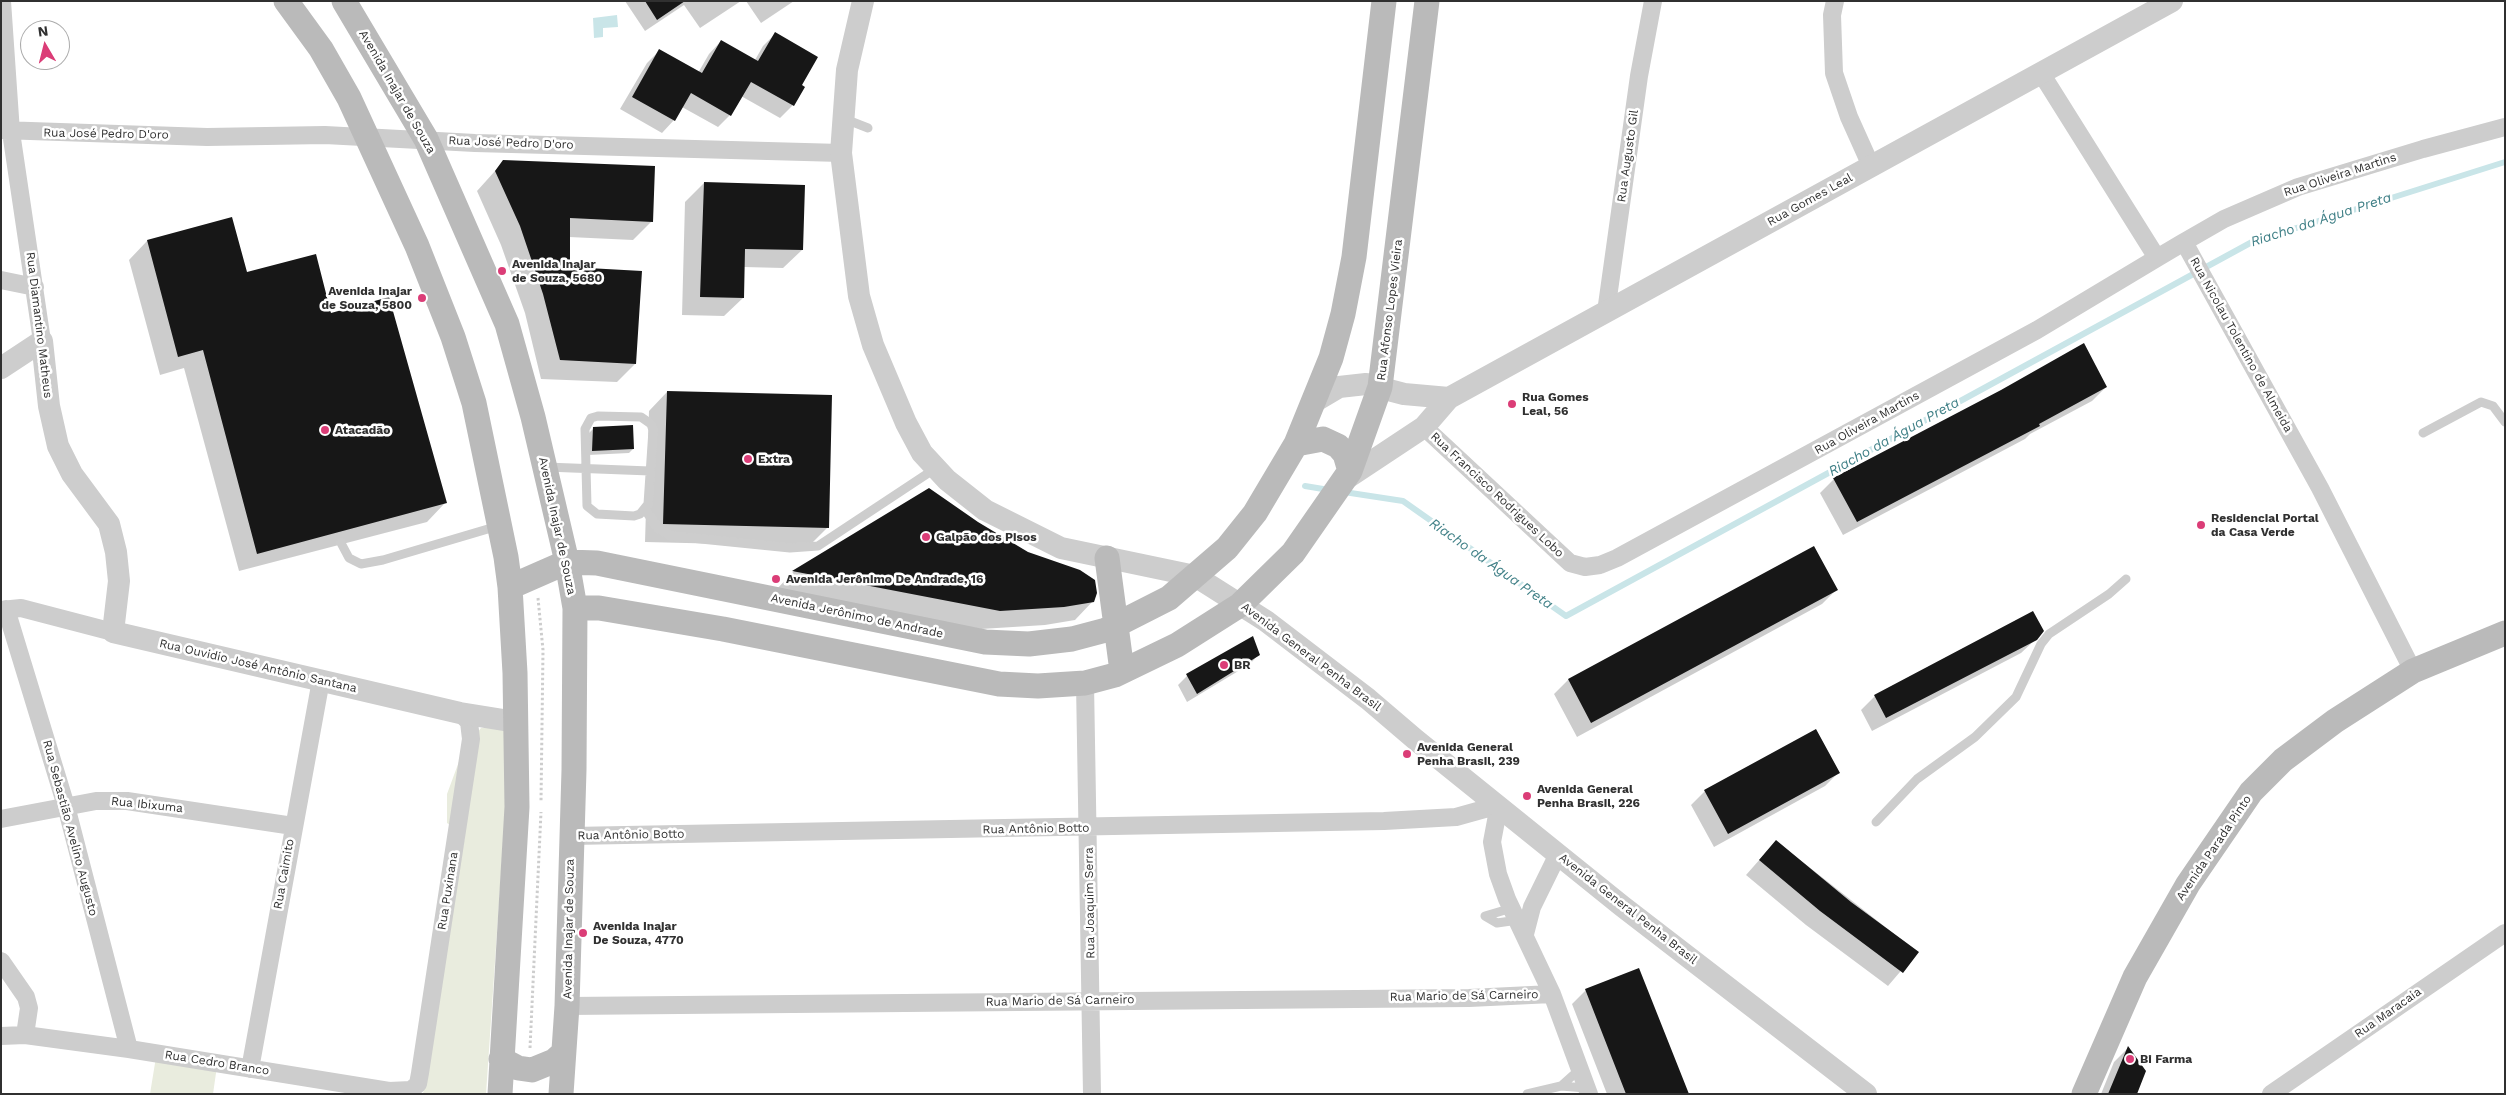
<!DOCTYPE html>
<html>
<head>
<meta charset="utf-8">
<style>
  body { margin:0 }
  #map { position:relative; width:2506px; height:1095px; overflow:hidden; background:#fff; font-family:"Work Sans",sans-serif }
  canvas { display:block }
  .frame { position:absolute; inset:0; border:2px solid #303030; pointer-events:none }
  .north { position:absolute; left:20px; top:20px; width:50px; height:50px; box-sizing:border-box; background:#fff; border:1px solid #acacac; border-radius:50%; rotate:352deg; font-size:14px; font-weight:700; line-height:20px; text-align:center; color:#303030 }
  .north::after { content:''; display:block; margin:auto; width:18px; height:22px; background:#db3d77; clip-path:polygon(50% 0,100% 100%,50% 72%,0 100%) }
</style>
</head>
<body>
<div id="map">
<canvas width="2506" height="1095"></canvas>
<div class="frame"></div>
<div class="north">N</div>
</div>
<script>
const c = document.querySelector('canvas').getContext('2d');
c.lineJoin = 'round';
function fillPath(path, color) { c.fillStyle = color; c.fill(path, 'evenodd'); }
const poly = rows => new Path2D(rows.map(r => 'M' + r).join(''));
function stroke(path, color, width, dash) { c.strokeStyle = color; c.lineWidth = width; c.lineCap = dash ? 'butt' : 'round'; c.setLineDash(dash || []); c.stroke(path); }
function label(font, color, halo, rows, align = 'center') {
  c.font = font + ' "Work Sans",sans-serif'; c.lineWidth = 5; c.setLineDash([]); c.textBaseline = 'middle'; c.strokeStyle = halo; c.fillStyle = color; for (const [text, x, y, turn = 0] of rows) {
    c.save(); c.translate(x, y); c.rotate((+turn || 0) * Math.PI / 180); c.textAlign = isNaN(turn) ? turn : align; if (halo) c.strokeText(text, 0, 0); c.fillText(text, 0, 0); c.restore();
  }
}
fillPath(poly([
  [511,726,486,1094,423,1094,465,835,447,823,447,794,464,748,481,728],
  [156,1057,217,1066,213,1094,150,1094]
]), '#e9ecde');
fillPath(poly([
  [617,15,618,27,603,28,603,37,594,38,593,18]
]), '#c9e5e8');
fillPath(poly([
  [625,1,741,1,700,28,684,5,645,31],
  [746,1,794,1,761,23],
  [775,34,800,86,803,87,793,105,780,118,741,96,730,115,718,127,682,107,674,120,662,133,620,109,647,63,659,51,698,73,709,54,721,41,755,60,763,46],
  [504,161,652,221,633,240,569,237,569,269,635,364,617,382,541,379,525,313,501,245,477,191],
  [704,183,802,250,783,268,744,267,743,298,724,316,682,315,685,202],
  [231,219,246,274,330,314,445,503,427,522,239,571,184,368,160,375,129,260,147,241],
  [2106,387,2092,401,2030,434,2025,439,1843,535,1820,493,1834,479],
  [667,392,828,527,809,546,645,542,649,411],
  [594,428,633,449,629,453,588,455,589,433],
  [929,489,978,524,1093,601,1075,620,1045,625,981,629,776,590,793,572],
  [1814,548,1836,590,1822,604,1577,737,1554,694,1568,680],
  [2036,639,2021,653,1872,731,1861,710,1875,696],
  [1259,654,1250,664,1187,702,1178,685,1187,676],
  [1816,730,1839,772,1825,786,1714,847,1691,805,1705,791],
  [1776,841,1917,952,1888,986,1806,925,1746,875],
  [1586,990,1688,1094,1607,1094,1572,1004],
  [2128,1048,2135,1094,2101,1094,2114,1062]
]), '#0003');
stroke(poly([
  [1305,486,1329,490],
  [1344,492,1403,501,1566,616,2252,242,2505,162]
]), '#c9e5e8', 6);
fillPath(poly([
  [645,1,685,1,657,20],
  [775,32,818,57,802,85,805,87,794,106,751,82,731,116,691,93,675,121,632,97,659,49,702,73,721,40,758,61],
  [503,160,655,166,653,222,570,218,570,267,642,271,636,364,560,360,543,294,520,226,495,171],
  [704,182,805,185,803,250,745,249,744,298,700,297],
  [232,217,247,272,316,254,331,313,389,297,447,503,257,554,203,350,178,357,147,240],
  [2084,343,2107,387,2039,424,2040,426,1857,522,1833,478,2001,390],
  [667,391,832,395,829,528,663,524],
  [633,425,634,449,592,451,593,427],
  [929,488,978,522,1028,552,1080,570,1095,580,1097,593,1094,602,1064,607,1000,611,792,571],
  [1814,546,1838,590,1591,723,1568,679],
  [2033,611,2044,631,2037,640,1886,718,1874,695],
  [1253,636,1260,655,1197,694,1186,674],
  [1816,729,1840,773,1728,834,1704,790],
  [1776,840,1851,902,1919,952,1903,973,1820,911,1759,860],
  [1639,968,1689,1094,1626,1094,1585,989],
  [2128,1046,2146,1071,2137,1094,2108,1094]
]), '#171717');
stroke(poly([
  [538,598,543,650,541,801],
  [530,1048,541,812]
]), '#cdcdcd', 3, [2.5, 2.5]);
stroke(poly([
  [845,119,868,128],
  [598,416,641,417,651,424,653,430,648,504,640,514,634,516,597,514,587,506,585,429,591,418,598,416],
  [2423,433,2481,402,2493,406,2505,422],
  [546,467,650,471],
  [645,510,658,528,671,536,790,548,818,546,936,468],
  [341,543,349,558,361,564,383,560,498,526],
  [1876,822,1917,779,1975,737,2016,697,2041,644,2049,634,2109,594,2126,579],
  [1485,916,1497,923,1518,920],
  [1485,916,1512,908],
  [1561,1086,1580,1069],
  [1527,1094,1561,1086,1586,1088]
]), '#cdcdcd', 9);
stroke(poly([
  [2,1,11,132,42,341],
  [1835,1,1832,15,1834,73,1849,117,1871,166],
  [2041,73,2157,258,2184,242,2320,488,2413,671],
  [1,130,207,137,325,135,475,143,841,153],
  [2184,242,2224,219,2298,187,2423,149,2505,127],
  [1,280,35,287],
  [1606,312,1639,76,1653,1],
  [1424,427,1570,563,1585,567,1600,565,1617,558,2037,330,2157,258],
  [6,609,66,806,129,1049],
  [1,610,21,608,113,632],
  [1085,683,1092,1094],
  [1,819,96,801,127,801,293,826],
  [571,836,1384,821,1456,817,1499,805,1492,842,1498,874,1507,899,1552,994,1589,1094],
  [1525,934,1532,907,1558,854],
  [1,961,26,997,29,1008,25,1035],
  [567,1006,1469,998,1552,994],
  [1,1036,25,1035,129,1049,389,1091,411,1090,418,1084,420,1073,471,739,469,722,460,713],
  [250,1069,321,680],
  [2271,1094,2505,933]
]), '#cdcdcd', 18);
stroke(poly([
  [863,1,847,70,841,153,859,296,873,345,906,423,922,453,947,480,985,510,1061,548,1195,576,1266,621,1368,699,1416,740,1622,906,1866,1094],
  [1,368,42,341,49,406,58,446,72,474,109,524,116,552,119,581,113,632,460,713,516,722],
  [1312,403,1339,387,1366,384,1404,394,1449,398],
  [1344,480,1424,427,1449,398,2172,1]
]), '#cdcdcd', 22);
stroke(poly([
  [286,1,321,49,349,98,417,246,453,337,474,403,506,557,510,587,515,673,517,807,500,1094],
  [344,1,426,139,507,324,533,417,567,562,575,608,574,770,567,1006,561,1094],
  [1296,444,1323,439,1338,446,1345,454,1350,471],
  [1107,558,1122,671],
  [510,587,567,562,597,563,985,642,1029,644,1072,639,1106,630,1169,598,1227,548,1255,513,1296,444,1331,358,1343,314,1354,257,1384,1],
  [575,608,599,608,723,629,999,684,1038,686,1085,683,1115,675,1177,645,1240,605,1293,553,1350,471,1380,387,1427,1],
  [501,1059,518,1068,532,1070,554,1061,563,1053],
  [2084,1094,2135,977,2188,884,2251,792,2283,760,2335,721,2413,671,2505,633]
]), '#bababa', 25);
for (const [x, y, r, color] of [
  [502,271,5,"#db3d77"],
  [422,298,5,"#db3d77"],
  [1512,404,5,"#db3d77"],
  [325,430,5,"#db3d77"],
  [748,459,5,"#db3d77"],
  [2201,525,5,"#db3d77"],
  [926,537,5,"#db3d77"],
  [776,579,5,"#db3d77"],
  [1224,665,5,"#db3d77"],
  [1407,754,5,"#db3d77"],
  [1527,796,5,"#db3d77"],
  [583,933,5,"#db3d77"],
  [2130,1059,5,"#db3d77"]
]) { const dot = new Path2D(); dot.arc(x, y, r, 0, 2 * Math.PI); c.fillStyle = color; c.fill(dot); stroke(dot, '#fff', 2); }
label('12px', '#303030', '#fff', [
  ["Avenida Inajar de Souza",397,92,60],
  ["Rua José Pedro D'oro",106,134,1],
  ["Rua José Pedro D'oro",511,143,2],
  ["Rua Augusto Gil",1628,156,-82],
  ["Rua Oliveira Martins",2340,175,-18],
  ["Rua Gomes Leal",1810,200,-29],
  ["Rua Afonso Lopes Vieira",1390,310,-83],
  ["Rua Diamantino Matheus",39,325,83],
  ["Rua Nicolau Tolentino de Almeida",2241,345,61],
  ["Rua Oliveira Martins",1867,423,-29],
  ["Rua Francisco Rodrigues Lobo",1497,495,43],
  ["Avenida Inajar de Souza",557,526,78],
  ["Avenida Jerônimo de Andrade",857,616,12],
  ["Avenida General Penha Brasil",1311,657,37],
  ["Rua Ouvidio José Antônio Santana",258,666,13],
  ["Rua Ibixuma",147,805,6],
  ["Rua Sebastião Avelino Augusto",70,828,75],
  ["Rua Antônio Botto",1036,829,-1],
  ["Rua Antônio Botto",631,835,-1],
  ["Avenida Parada Pinto",2214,848,-56],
  ["Rua Caimito",284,874,-80],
  ["Rua Puxinana",448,891,-81],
  ["Rua Joaquim Serra",1090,903,-91],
  ["Avenida General Penha Brasil",1628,909,38],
  ["Avenida Inajar de Souza",569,929,-89],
  ["Rua Mario de Sá Carneiro",1464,996,-1],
  ["Rua Mario de Sá Carneiro",1060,1001,-1],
  ["Rua Maracaia",2388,1013,-35],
  ["Rua Cedro Branco",217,1063,9]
]);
label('bold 12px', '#303030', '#fff', [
  ["Avenida Inajar",512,264],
  ["de Souza, 5680",512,278],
  ["Avenida Inajar",412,291,"right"],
  ["de Souza, 5800",412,305,"right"],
  ["Rua Gomes",1522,397],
  ["Leal, 56",1522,411],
  ["Atacadão",335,430],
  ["Extra",758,459],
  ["Residencial Portal",2211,518],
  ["da Casa Verde",2211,532],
  ["Galpão dos Pisos",936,537],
  ["Avenida Jerônimo De Andrade, 16",786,579],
  ["BR",1234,665],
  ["Avenida General",1417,747],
  ["Penha Brasil, 239",1417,761],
  ["Avenida General",1537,789],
  ["Penha Brasil, 226",1537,803],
  ["Avenida Inajar",593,926],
  ["De Souza, 4770",593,940],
  ["Bi Farma",2140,1059]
], 'left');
label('italic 14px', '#408087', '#fff', [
  ["Riacho da Água Preta",2321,220,-18],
  ["Riacho da Água Preta",1894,437,-29],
  ["Riacho da Água Preta",1491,564,35]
]);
</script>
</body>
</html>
